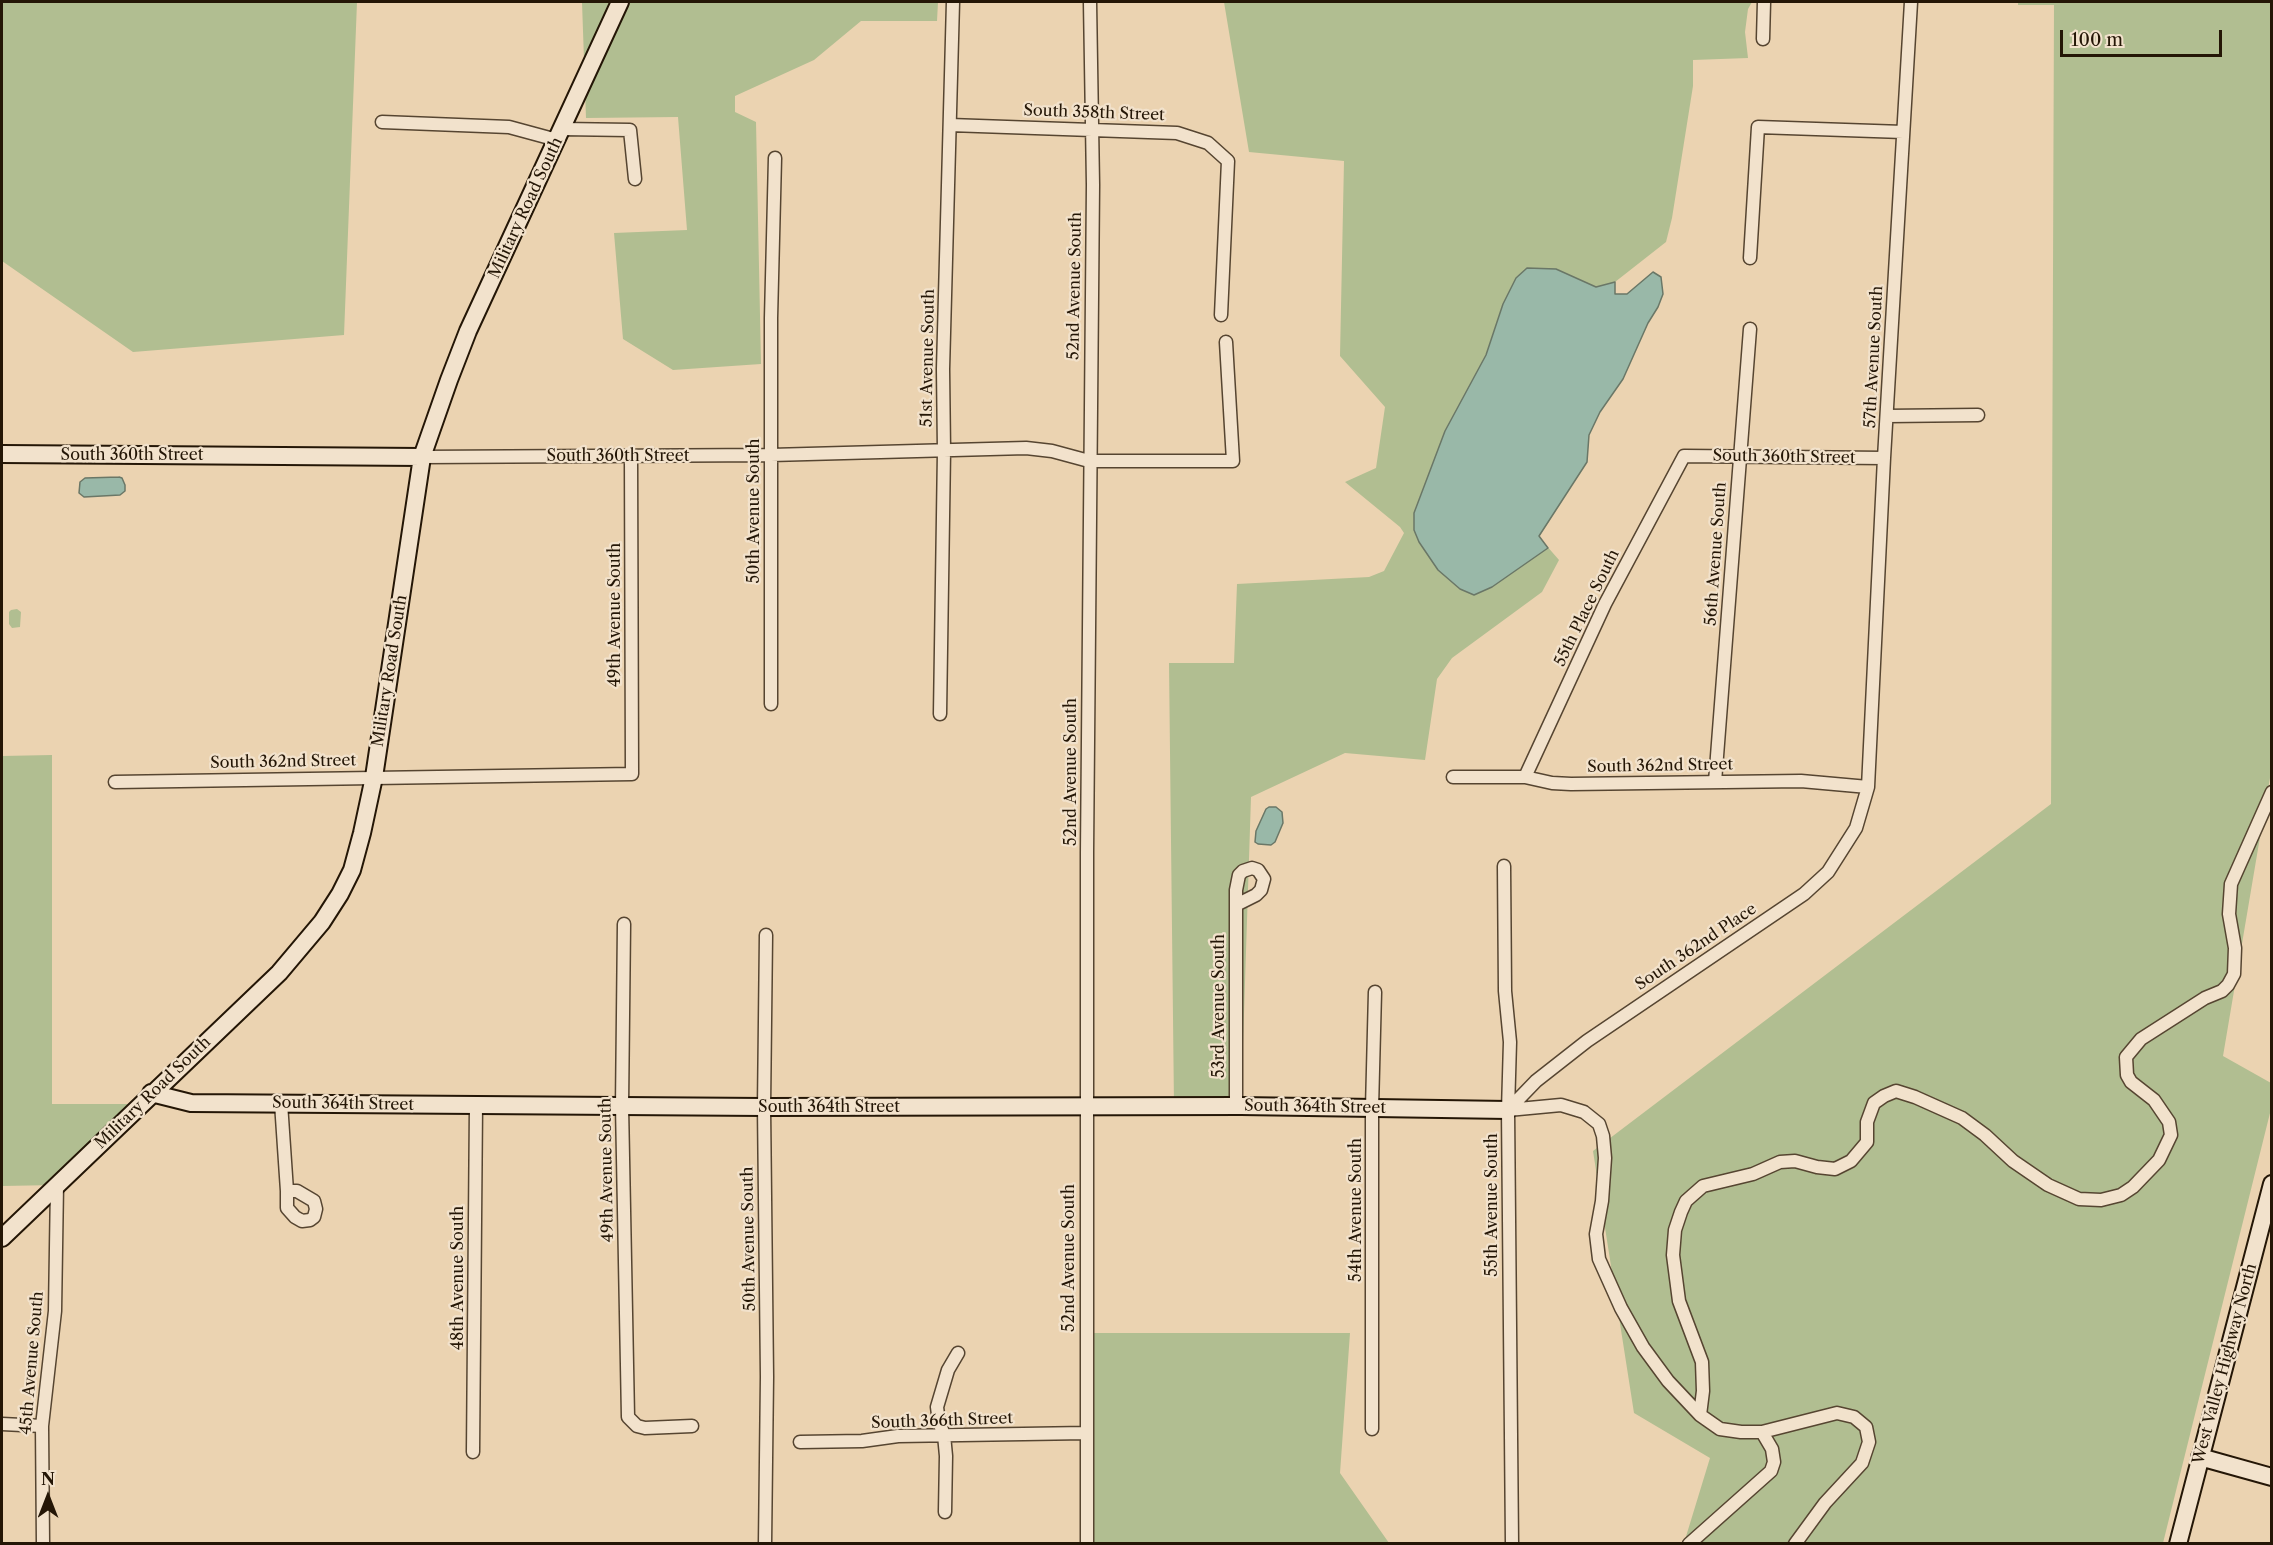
<!DOCTYPE html>
<html>
<head>
<meta charset="utf-8">
<style>
  body { margin:0 }
  #map { position:relative; width:2273px; height:1545px; overflow:hidden; background:#ebd3b1; font-family:"Libre Caslon Text",serif }
  canvas { display:block }
  .frame { position:absolute; inset:0; border:3px solid #241606; pointer-events:none }
  .north { position:absolute; left:18px; top:1467px; width:60px; height:60px; -webkit-text-stroke:4px #f2e2cc; paint-order:stroke; rotate:0deg; font-size:16px; font-weight:700; line-height:24px; text-align:center; color:#241606 }
  .north::after { content:''; display:block; margin:auto; width:21px; height:27px; background:#241606; clip-path:polygon(50% 0,100% 100%,50% 72%,0 100%) }
  .scale { position:absolute; left:2060px; top:30px; width:162px; height:27px; box-sizing:border-box; border:3px solid #241606; border-top:0; padding-left:8px; font-size:18px; line-height:21px; white-space:nowrap; color:#241606; -webkit-text-stroke:4px #f2e2cc; paint-order:stroke }
</style>
</head>
<body>
<div id="map">
<canvas width="2273" height="1545"></canvas>
<div class="frame"></div>
<div class="north">N</div>
<div class="scale">100 m</div>
</div>
<script>
const c = document.querySelector('canvas').getContext('2d');
c.lineJoin = 'round';
function fillPath(path, color) { c.fillStyle = color; c.fill(path, 'evenodd'); }
const poly = rows => new Path2D(rows.map(r => 'M' + r).join(''));
function stroke(path, color, width, dash) { c.strokeStyle = color; c.lineWidth = width; c.lineCap = dash ? 'butt' : 'round'; c.setLineDash(dash || []); c.stroke(path); }
function label(font, color, halo, rows, align = 'center') {
  c.font = font + ' "Libre Caslon Text",serif'; c.lineWidth = 4.5; c.setLineDash([]); c.textBaseline = 'middle'; c.strokeStyle = halo; c.fillStyle = color; for (const [text, x, y, turn = 0] of rows) {
    c.save(); c.translate(x, y); c.rotate((+turn || 0) * Math.PI / 180); c.textAlign = isNaN(turn) ? turn : align; if (halo) c.strokeText(text, 0, 0); c.fillText(text, 0, 0); c.restore();
  }
}
fillPath(poly([
  [2,2,357,2,344,335,133,352,2,261],
  [582,2,938,2,937,21,861,21,814,60,735,96,735,112,756,122,761,364,673,370,623,339,614,233,687,230,678,117,586,118],
  [1224,2,1752,2,1748,9,1745,32,1748,58,1693,60,1693,86,1672,218,1666,242,1615,282,1614,293,1624,296,1653,272,1661,277,1663,294,1658,307,1648,323,1623,379,1600,412,1589,435,1587,462,1539,537,1559,560,1542,592,1452,658,1437,679,1425,760,1345,753,1251,797,1241,1106,1174,1106,1169,663,1234,663,1237,584,1369,577,1384,571,1404,533,1400,527,1345,482,1376,468,1385,407,1340,356,1344,161,1249,152],
  [2018,2,2271,2,2271,772,2223,1056,2271,1083,2271,1109,2163,1543,1684,1543,1710,1458,1634,1413,1593,1151,2051,804,2054,5,2018,5],
  [11,610,17,609,21,612,20,627,12,628,9,624,9,612],
  [52,755,52,1104,139,1104,57,1185,2,1186,2,756],
  [1085,1333,1350,1333,1340,1473,1389,1543,1087,1543]
]), '#b1be91');
const water = poly([
  [1527,268,1556,269,1596,287,1615,282,1615,294,1627,294,1653,272,1661,277,1663,294,1658,307,1648,323,1623,379,1600,412,1589,435,1587,462,1539,536,1548,548,1492,587,1474,595,1460,589,1438,570,1419,542,1414,530,1414,513,1445,431,1486,355,1503,304,1516,278,1527,268],
  [119,477,122,478,125,485,125,491,120,495,84,497,79,493,80,482,85,478,119,477],
  [1269,807,1276,807,1282,812,1283,823,1275,842,1271,845,1258,844,1255,842,1256,831,1266,809,1269,807]
]);
fillPath(water, '#99b8a8');
stroke(water, '#6a7767', 1.5);
const street = poly([
  [1763,39,1764,2],
  [382,122,509,127,557,140],
  [950,125,1177,133,1208,143,1228,161,1221,315],
  [562,129,630,130,635,179],
  [1750,258,1758,127,1903,132],
  [1887,416,1978,415],
  [422,457,771,455,1026,448,1052,451,1089,461,1233,461,1226,342],
  [771,704,771,318,775,158],
  [940,714,944,451,943,369,953,2],
  [1453,777,1525,777,1552,783,1571,784,1801,781,1868,787],
  [1525,777,1605,604,1684,456,1884,458],
  [115,782,632,774,631,456],
  [1715,782,1750,329],
  [1504,866,1505,991,1510,1042,1508,1110,1512,1544],
  [624,924,622,1106,628,1417,637,1426,645,1428,692,1426],
  [281,1103,287,1191,297,1191,314,1201,316,1209,314,1217,310,1220,302,1221,295,1217,287,1208,287,1191],
  [1236,1106,1236,890,1239,875,1243,871,1252,868,1258,870,1264,879,1261,890,1256,895,1236,905],
  [1508,1110,1536,1081,1587,1041,1804,894,1828,872,1856,828,1868,787,1884,458,1911,2],
  [1508,1110,1561,1105,1584,1112,1599,1124,1603,1136,1605,1158,1602,1201,1596,1234,1599,1259,1621,1308,1643,1347,1668,1381,1700,1415,1720,1429,1741,1432,1762,1432,1837,1413,1854,1417,1866,1427,1869,1442,1862,1463,1825,1503,1795,1544],
  [1700,1415,1703,1391,1702,1362,1679,1301,1673,1255,1675,1230,1681,1212,1686,1201,1703,1186,1753,1174,1780,1162,1795,1161,1817,1167,1835,1169,1851,1161,1867,1142,1867,1122,1874,1103,1884,1096,1896,1091,1915,1097,1962,1118,1985,1135,2013,1161,2048,1185,2079,1199,2101,1200,2121,1195,2133,1187,2159,1160,2171,1135,2169,1122,2154,1100,2131,1082,2127,1075,2126,1057,2141,1039,2205,998,2222,991,2228,985,2234,974,2235,948,2229,914,2231,884,2272,792],
  [2,1424,42,1426],
  [1372,1429,1372,1108,1375,992],
  [800,1442,862,1441,898,1436,1086,1433],
  [473,1452,476,1105],
  [945,1512,946,1456,944,1435,939,1422,937,1407,948,1370,958,1353],
  [43,1544,42,1426,55,1311,57,1185],
  [765,1544,767,1377,764,1107,766,935],
  [1087,1544,1087,852,1093,185,1090,2],
  [1689,1544,1771,1471,1774,1462,1772,1449,1762,1432]
]);
const secondary = poly([
  [2,454,422,457],
  [151,1093,191,1103,764,1107,1241,1106,1508,1110],
  [2,1238,279,973,322,922,340,894,352,870,362,833,374,777,422,457,449,380,468,331,620,2],
  [2200,1457,2272,1477],
  [2178,1544,2272,1184]
]);
stroke(street, '#564531', 15);
stroke(secondary, '#241606', 20);
stroke(street, '#f2e2cc', 12);
stroke(secondary, '#f2e2cc', 16);
label('16px', '#241606', '#f2e2cc', [
  ["South 358th Street",1094,113,2],
  ["Military Road South",526,208,-65],
  ["52nd Avenue South",1075,286,-89],
  ["57th Avenue South",1874,357,-87],
  ["51st Avenue South",928,358,-89],
  ["South 360th Street",132,455],
  ["South 360th Street",618,456],
  ["South 360th Street",1784,457,1],
  ["50th Avenue South",754,511,-90],
  ["56th Avenue South",1716,554,-86],
  ["55th Place South",1587,608,-64],
  ["49th Avenue South",615,615,-90],
  ["Military Road South",390,671,-81],
  ["South 362nd Street",283,762,-1],
  ["South 362nd Street",1660,766,-1],
  ["52nd Avenue South",1071,772,-90],
  ["South 362nd Place",1696,947,-34],
  ["53rd Avenue South",1219,1006,-90],
  ["Military Road South",153,1093,-44],
  ["South 364th Street",343,1104,1],
  ["South 364th Street",829,1107],
  ["South 364th Street",1315,1107,1],
  ["49th Avenue South",607,1170,-91],
  ["55th Avenue South",1492,1205,-90],
  ["54th Avenue South",1356,1210,-90],
  ["50th Avenue South",749,1239,-91],
  ["52nd Avenue South",1069,1258,-90],
  ["48th Avenue South",458,1278,-90],
  ["45th Avenue South",32,1363,-85],
  ["West Valley Highway North",2225,1364,-75],
  ["South 366th Street",942,1421,-2]
]);
</script>
</body>
</html>
